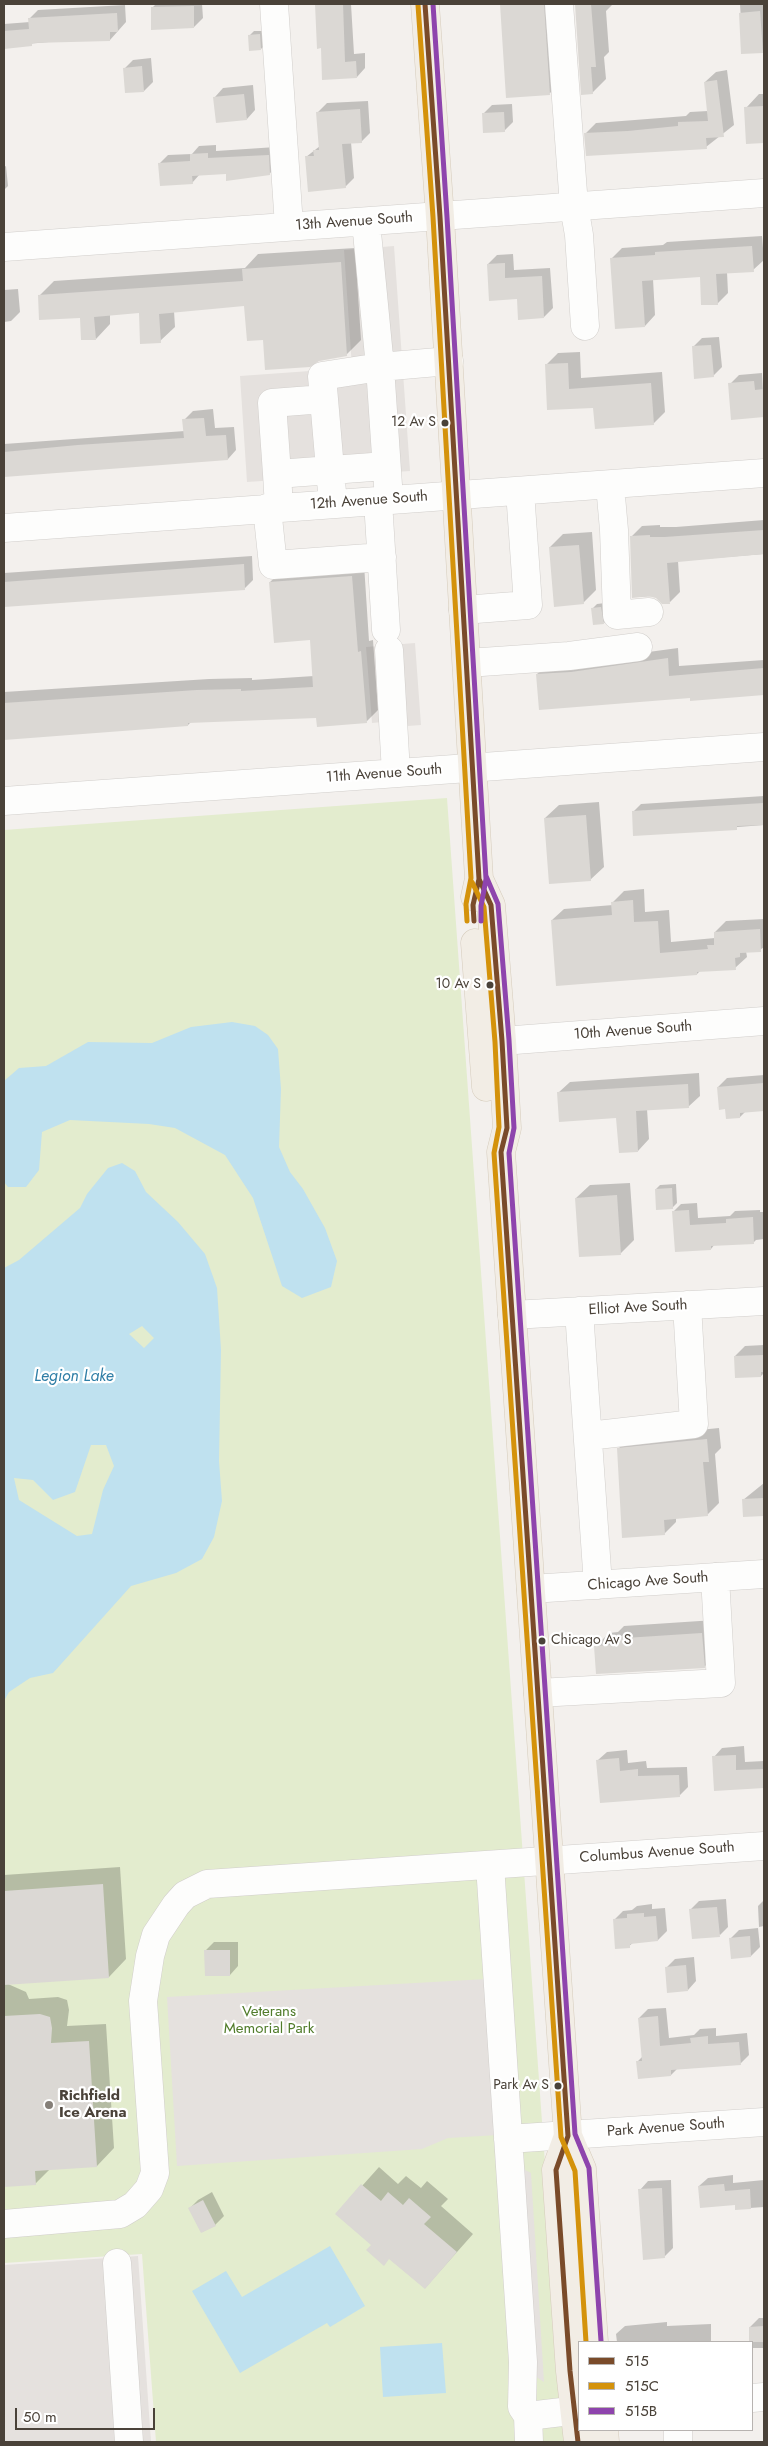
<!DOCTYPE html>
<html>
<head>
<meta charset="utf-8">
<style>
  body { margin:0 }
  #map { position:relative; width:768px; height:2446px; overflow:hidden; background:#f3f0ed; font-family:Jost,sans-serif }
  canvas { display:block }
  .frame { position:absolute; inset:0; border:5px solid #4a4239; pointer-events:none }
  .legend { position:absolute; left:578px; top:2341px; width:175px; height:90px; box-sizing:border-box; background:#fff; border:1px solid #b7b3b0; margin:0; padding:6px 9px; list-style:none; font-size:15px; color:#4a4239 }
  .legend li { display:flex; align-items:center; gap:10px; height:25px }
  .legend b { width:25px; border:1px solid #b7b3b0 }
  .scale { position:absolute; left:15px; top:2408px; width:140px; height:22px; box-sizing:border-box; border:2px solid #4a4239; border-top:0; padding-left:6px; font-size:15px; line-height:18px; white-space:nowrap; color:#4a4239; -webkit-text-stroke:4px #fff; paint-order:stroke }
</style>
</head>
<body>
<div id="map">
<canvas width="768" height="2446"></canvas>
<div class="frame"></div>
<ul class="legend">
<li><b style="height:6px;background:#7a4b2a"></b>515</li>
<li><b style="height:6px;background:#d4920b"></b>515C</li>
<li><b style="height:6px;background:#8e44ad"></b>515B</li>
</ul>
<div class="scale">50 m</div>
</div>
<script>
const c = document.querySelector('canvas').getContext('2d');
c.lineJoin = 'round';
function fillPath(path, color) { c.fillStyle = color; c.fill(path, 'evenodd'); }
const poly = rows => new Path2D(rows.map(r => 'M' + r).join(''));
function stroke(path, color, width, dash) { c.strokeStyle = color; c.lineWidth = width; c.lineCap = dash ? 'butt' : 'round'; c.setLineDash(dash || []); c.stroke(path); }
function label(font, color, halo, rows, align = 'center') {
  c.font = font + ' Jost,sans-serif'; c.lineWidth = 4.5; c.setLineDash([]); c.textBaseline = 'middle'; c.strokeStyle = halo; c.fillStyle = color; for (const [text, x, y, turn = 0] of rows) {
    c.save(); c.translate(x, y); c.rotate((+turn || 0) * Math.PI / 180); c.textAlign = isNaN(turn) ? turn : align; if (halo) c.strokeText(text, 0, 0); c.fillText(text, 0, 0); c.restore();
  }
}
fillPath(poly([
  [447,798,565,2442,156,2442,142,2254,4,2263,4,830]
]), '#e3ecce');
fillPath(poly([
  [394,246,410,471,247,482,240,376,352,368,344,250],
  [415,643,421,725,394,727,393,721,372,723,366,647],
  [486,1979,498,2135,448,2138,422,2149,177,2166,167,1997],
  [499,2157,531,2173,544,2382,514,2362],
  [138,2256,151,2442,4,2442,4,2265]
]), '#e5e1de');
fillPath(poly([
  [232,1022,255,1026,268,1035,278,1049,281,1089,279,1147,290,1172,303,1189,325,1228,337,1261,331,1287,302,1298,282,1286,253,1198,225,1155,175,1128,149,1124,70,1120,42,1132,39,1170,26,1187,8,1187,4,1182,4,1081,19,1068,46,1066,88,1042,152,1043,191,1027],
  [122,1163,135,1171,146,1192,178,1222,205,1254,217,1288,221,1350,219,1461,222,1501,214,1537,202,1559,176,1573,131,1586,53,1673,30,1678,9,1692,4,1701,4,1268,19,1260,80,1208,87,1194,108,1168],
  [142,1326,154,1338,144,1348,129,1334],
  [91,1445,106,1445,114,1466,103,1490,92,1534,77,1536,19,1500,14,1478,33,1480,53,1500,75,1492],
  [330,2246,365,2306,330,2327,327,2323,240,2373,192,2291,226,2271,242,2297],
  [442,2343,446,2393,383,2397,380,2347]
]), '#bfe1ef');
fillPath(poly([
  [156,4,202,4,203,18,194,27,152,8],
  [316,4,351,4,354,54,365,53,365,68,357,77,322,47,318,47],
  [501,4,558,4,563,80,550,93,507,96],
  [576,4,622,4,612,5,606,11,609,52,604,57,606,79,592,93,583,94],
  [740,4,764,4,764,49,762,51,743,52],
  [125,5,126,22,110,40,83,39,4,46,4,24,30,22,29,19,38,10],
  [254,31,264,31,265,45,261,49,250,35],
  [151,58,153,82,144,91,124,69,133,60],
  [727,70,734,125,706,147,586,133,596,123,686,116,690,112,708,111,705,82,716,72],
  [253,85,255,110,247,119,215,97,223,88],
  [759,94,764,94,764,141,748,142,746,108],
  [368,101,370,133,361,142,351,142,354,178,345,187,306,157,320,146,318,112,327,103],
  [512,104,513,122,504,131,483,114,492,105],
  [216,145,216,151,276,147,278,166,269,174,200,174,192,183,160,163,168,155,192,154,199,146],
  [6,166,8,186,4,190,4,167],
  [762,236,764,260,753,270,727,272,728,293,717,304,702,275,653,279,655,315,645,326,611,259,622,248,663,245,667,242],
  [355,248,361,340,346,355,265,339,246,305,174,311,175,327,160,341,140,312,110,314,110,324,96,339,81,316,39,296,54,281,245,268,258,254],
  [513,254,514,270,550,268,553,308,544,317,518,298,488,264,497,255],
  [18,289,20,312,11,321,4,322,4,290],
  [719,337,722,367,713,376,693,347,702,338],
  [580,352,581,378,662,372,665,412,653,424,595,407,548,409,546,365,558,353],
  [762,373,764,416,733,418,730,384,739,375],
  [213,409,215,428,234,427,236,450,228,459,4,475,4,444,185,431,184,420,193,411],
  [764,520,764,554,678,561,680,592,670,602,656,596,633,597,631,537,642,526,660,525,660,527,676,527],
  [592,532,596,590,583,603,550,547,563,534],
  [252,556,253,580,244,589,4,605,4,573],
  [364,564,369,641,373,640,378,710,366,722,317,717,191,722,188,725,4,738,4,692,209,679,252,678,252,680,314,676,311,639,270,582,282,571],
  [605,603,608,619,604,623,593,608,597,604],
  [678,648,679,666,764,660,764,694,691,700,691,697,537,674,548,664,582,661],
  [764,796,764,825,634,835,633,812,641,804],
  [599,802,604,867,590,880,545,818,559,805],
  [644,889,645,912,669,910,671,942,715,938,715,932,726,921,764,919,764,947,760,950,746,951,747,957,735,968,700,971,697,974,552,920,564,909,613,905,613,902,624,891],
  [699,1073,700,1096,688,1107,647,1109,649,1139,638,1151,617,1117,558,1093,570,1082],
  [764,1075,764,1110,745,1112,740,1117,727,1108,718,1087,727,1078],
  [630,1183,634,1240,620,1254,576,1198,590,1185],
  [676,1184,677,1203,672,1208,656,1189,660,1185],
  [697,1203,698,1218,730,1216,735,1211,760,1210,760,1212,764,1212,764,1239,756,1240,754,1242,715,1244,711,1249,673,1212,681,1204],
  [764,1345,764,1373,761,1376,735,1356,745,1346],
  [719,1428,721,1448,715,1454,719,1503,707,1515,676,1517,676,1522,664,1534,618,1449,630,1437],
  [764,1483,764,1515,744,1516,743,1500],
  [715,1620,717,1654,704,1667,596,1646,609,1633,618,1632,624,1626],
  [744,1746,745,1762,764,1761,764,1787,716,1789,714,1757,722,1748],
  [627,1750,628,1763,646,1761,647,1768,687,1767,688,1787,679,1796,602,1802,598,1760,607,1752],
  [120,1867,126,1959,109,1977,8,1984,26,1992,29,1999,58,1997,67,2000,69,2010,67,2026,106,2024,114,2148,97,2166,50,2169,35,2184,4,2186,4,1875],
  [726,1899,728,1927,720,1935,690,1910,699,1901],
  [764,1900,764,1926,759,1927,758,1906],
  [652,1904,652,1909,665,1908,667,1931,658,1940,634,1942,629,1946,614,1920,623,1911,632,1910,637,1906],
  [758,1928,760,1947,751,1956,730,1939,739,1930],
  [214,1942,238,1942,238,1966,230,1975,205,1951],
  [694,1957,696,1981,688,1990,666,1968,675,1959],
  [666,2008,669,2038,694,2035,700,2029,716,2028,716,2036,747,2033,749,2055,740,2064,677,2069,671,2075,637,2062,643,2056,639,2018,648,2009],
  [379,2167,398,2184,406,2176,421,2188,427,2181,448,2199,441,2206,473,2234,425,2288,337,2214],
  [733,2175,733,2183,764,2180,764,2207,736,2209,736,2203,699,2186,708,2178],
  [671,2180,673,2248,664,2257,640,2190,648,2181],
  [212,2192,224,2216,215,2225,202,2232,190,2208,198,2200],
  [759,2318,764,2318,764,2348,752,2348,750,2327],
  [667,2322,667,2326,711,2324,711,2342,617,2342,616,2334,625,2326]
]), '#0003');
fillPath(poly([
  [315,4,343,4,345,62,356,61,357,78,322,80,321,48,317,49],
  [500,4,544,4,550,95,506,98],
  [575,4,591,4,596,67,591,67,593,94,581,95],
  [194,6,194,28,151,30,151,7],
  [760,11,763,53,741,54,739,13],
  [117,13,118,32,110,32,110,41,32,43,32,46,4,49,4,31,29,29,28,18],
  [260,34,261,50,249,51,248,35],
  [142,66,144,92,125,93,123,68],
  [717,80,724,137,706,138,707,149,586,156,584,133,628,131,678,126,678,122,708,121,704,82],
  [244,94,247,120,216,123,213,97],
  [764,106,764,143,746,144,744,107],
  [360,109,362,143,342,144,346,188,308,192,305,156,314,156,313,150,319,150,316,112],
  [504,112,505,132,483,133,482,113],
  [208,153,208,158,269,155,270,175,226,181,226,174,192,176,193,184,160,186,158,163,190,161,190,154],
  [752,246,754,272,716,274,718,305,701,305,700,277,642,281,645,327,615,329,610,258,655,255,655,252],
  [341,262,347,356,319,361,310,367,265,370,263,340,247,341,244,306,159,314,161,343,140,344,139,313,94,317,96,340,81,340,80,318,39,320,38,295,243,281,242,269],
  [505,263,505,278,542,276,544,318,518,320,517,299,489,301,487,264],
  [711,345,714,377,694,379,692,346],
  [568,363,569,389,651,383,654,425,595,429,593,408,547,410,545,364],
  [754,381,755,390,764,389,764,417,731,420,728,383],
  [204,418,206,436,226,435,228,460,4,477,4,452,78,445,184,438,182,419],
  [764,530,764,554,667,563,670,604,662,604,656,598,648,596,632,598,630,536,650,535,650,537,665,537],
  [579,545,584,604,554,607,549,547],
  [244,564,245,590,4,607,4,582],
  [352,576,358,652,361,651,367,723,317,727,316,718,188,723,188,726,4,740,4,703,197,690,241,689,241,691,313,687,310,640,274,643,269,582],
  [601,607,604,624,593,625,591,608],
  [668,658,669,676,764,668,764,695,690,701,690,698,539,710,536,674,571,672],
  [764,803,764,825,737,826,737,830,633,836,632,811],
  [586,815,591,881,549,884,544,818],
  [633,900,634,922,658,921,660,953,708,949,707,945,714,945,714,932,760,929,761,952,740,953,740,957,735,958,736,970,697,972,697,975,556,986,551,920,612,915,611,902],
  [764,1083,764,1111,740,1113,740,1118,726,1119,725,1109,719,1110,717,1087],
  [688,1084,689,1108,636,1111,638,1152,619,1153,616,1118,559,1122,557,1092],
  [672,1188,673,1209,656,1210,655,1189],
  [617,1195,621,1255,579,1257,575,1198],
  [689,1210,690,1225,726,1223,726,1219,753,1217,754,1244,711,1246,711,1250,675,1252,672,1211],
  [764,1355,764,1372,761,1372,761,1377,735,1378,734,1356],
  [707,1439,709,1462,703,1462,708,1516,664,1520,665,1535,622,1538,617,1448],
  [764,1498,764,1516,743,1517,742,1499],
  [702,1633,705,1668,596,1674,594,1646,610,1645,610,1639],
  [736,1755,736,1770,764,1769,764,1788,714,1791,712,1756],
  [619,1758,620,1771,638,1769,638,1776,679,1775,680,1797,600,1803,596,1760],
  [103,1884,109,1978,4,1985,4,1891],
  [717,1907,720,1937,692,1939,689,1909],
  [644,1913,644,1917,656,1916,658,1941,630,1944,630,1948,615,1949,613,1919,627,1918,627,1914],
  [750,1936,751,1957,731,1959,729,1938],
  [204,1950,230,1950,230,1976,205,1976],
  [686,1965,688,1991,667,1993,665,1967],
  [40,2014,50,2017,52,2028,51,2043,89,2041,97,2167,35,2171,36,2185,4,2187,4,2016],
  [658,2016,660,2046,691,2043,690,2038,708,2036,708,2044,739,2042,741,2065,671,2070,671,2076,638,2079,636,2061,642,2061,638,2018],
  [361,2184,381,2201,388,2192,403,2205,409,2198,431,2217,424,2224,457,2252,425,2289,389,2259,384,2266,366,2250,371,2245,335,2214],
  [724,2184,725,2191,750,2189,751,2209,735,2210,735,2205,700,2208,698,2186],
  [662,2188,665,2258,643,2260,638,2189],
  [203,2200,216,2226,201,2233,188,2208],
  [764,2326,764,2342,749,2342,749,2327]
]), '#dbd8d4');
const minor = poly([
  [274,4,289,226],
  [559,4,574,206,579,235,585,326],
  [4,247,764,193],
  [277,474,272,403,324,399],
  [610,485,614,530,617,615,649,612],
  [389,500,380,367,449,361],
  [378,501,386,630],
  [333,504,322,376,380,367,366,222],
  [279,507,277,474,386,466],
  [267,508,273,565,382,557],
  [4,528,764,473],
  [463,610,528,605,520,491],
  [389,650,396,773],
  [467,663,569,656,638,647],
  [4,801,764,747],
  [502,1041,764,1021],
  [579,1311,598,1585],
  [512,1315,764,1301],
  [588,1436,694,1424,687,1305],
  [531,1589,764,1574],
  [538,1693,721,1683,715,1577],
  [490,1865,523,2362,522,2407,528,2416,529,2442],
  [508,2139,764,2122],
  [4,2224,120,2214,135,2205,149,2189,155,2173,143,2001,150,1956,156,1935,176,1905,185,1895,207,1884,764,1846],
  [117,2263,129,2442],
  [752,2398,764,2397],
  [528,2416,579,2410],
  [678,2430,678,2442]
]);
const major = poly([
  [425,4,440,217,479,879,475,897],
  [479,879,491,905,502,1041,507,1128,501,1152,568,2136,582,2169,594,2342],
  [475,943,486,1087],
  [568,2136,556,2170,570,2371,578,2442],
  [604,2430,605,2442]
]);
stroke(minor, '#d1cecb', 29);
stroke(major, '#d5cbbb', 29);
stroke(minor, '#fdfdfc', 28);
stroke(major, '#f2ede5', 28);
stroke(poly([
  [425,4,440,217,479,879,473,905,474,921],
  [479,879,491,905,502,1041,507,1128,501,1152,568,2136,556,2170,570,2371,578,2442]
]), '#7a4b2a', 5);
stroke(poly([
  [418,5,433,217,471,878,466,904,467,921],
  [472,882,484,907,495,1042,499,1127,494,1153,561,2137,575,2171,586,2342]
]), '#d4920b', 5);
stroke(poly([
  [433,4,447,217,486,879,481,906,481,921],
  [486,876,498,904,509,1040,514,1128,509,1153,575,2134,589,2168,601,2341]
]), '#8e44ad', 5);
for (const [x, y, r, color] of [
  [445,423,4.5,"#4a4239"],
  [490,985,4.5,"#4a4239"],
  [542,1641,4.5,"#4a4239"],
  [558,2086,4.5,"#4a4239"],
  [49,2105,5,"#857f78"]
]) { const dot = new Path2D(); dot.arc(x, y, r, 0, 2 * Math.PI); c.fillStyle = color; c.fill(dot); stroke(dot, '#fff', 2); }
label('14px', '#4a4239', '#fff', [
  ["12 Av S",436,423],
  ["10 Av S",481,985],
  ["Chicago Av S",551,1641,"left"],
  ["Park Av S",549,2086]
], 'right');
label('15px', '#4a4239', '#fff', [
  ["13th Avenue South",354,222,-4],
  ["12th Avenue South",369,501,-4],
  ["11th Avenue South",384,774,-4],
  ["10th Avenue South",633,1031,-4],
  ["Elliot Ave South",638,1308,-3],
  ["Chicago Ave South",648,1582,-4],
  ["Columbus Avenue South",657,1853,-4],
  ["Park Avenue South",666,2128,-4]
]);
label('15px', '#517c2b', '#fff', [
  ["Veterans",269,2012],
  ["Memorial Park",269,2029]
]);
label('bold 15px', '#4a4239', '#fff', [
  ["Richfield",59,2096],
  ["Ice Arena",59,2113]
], 'left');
label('italic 16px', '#2f7ea6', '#fff', [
  ["Legion Lake",74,1377]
]);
</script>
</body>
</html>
